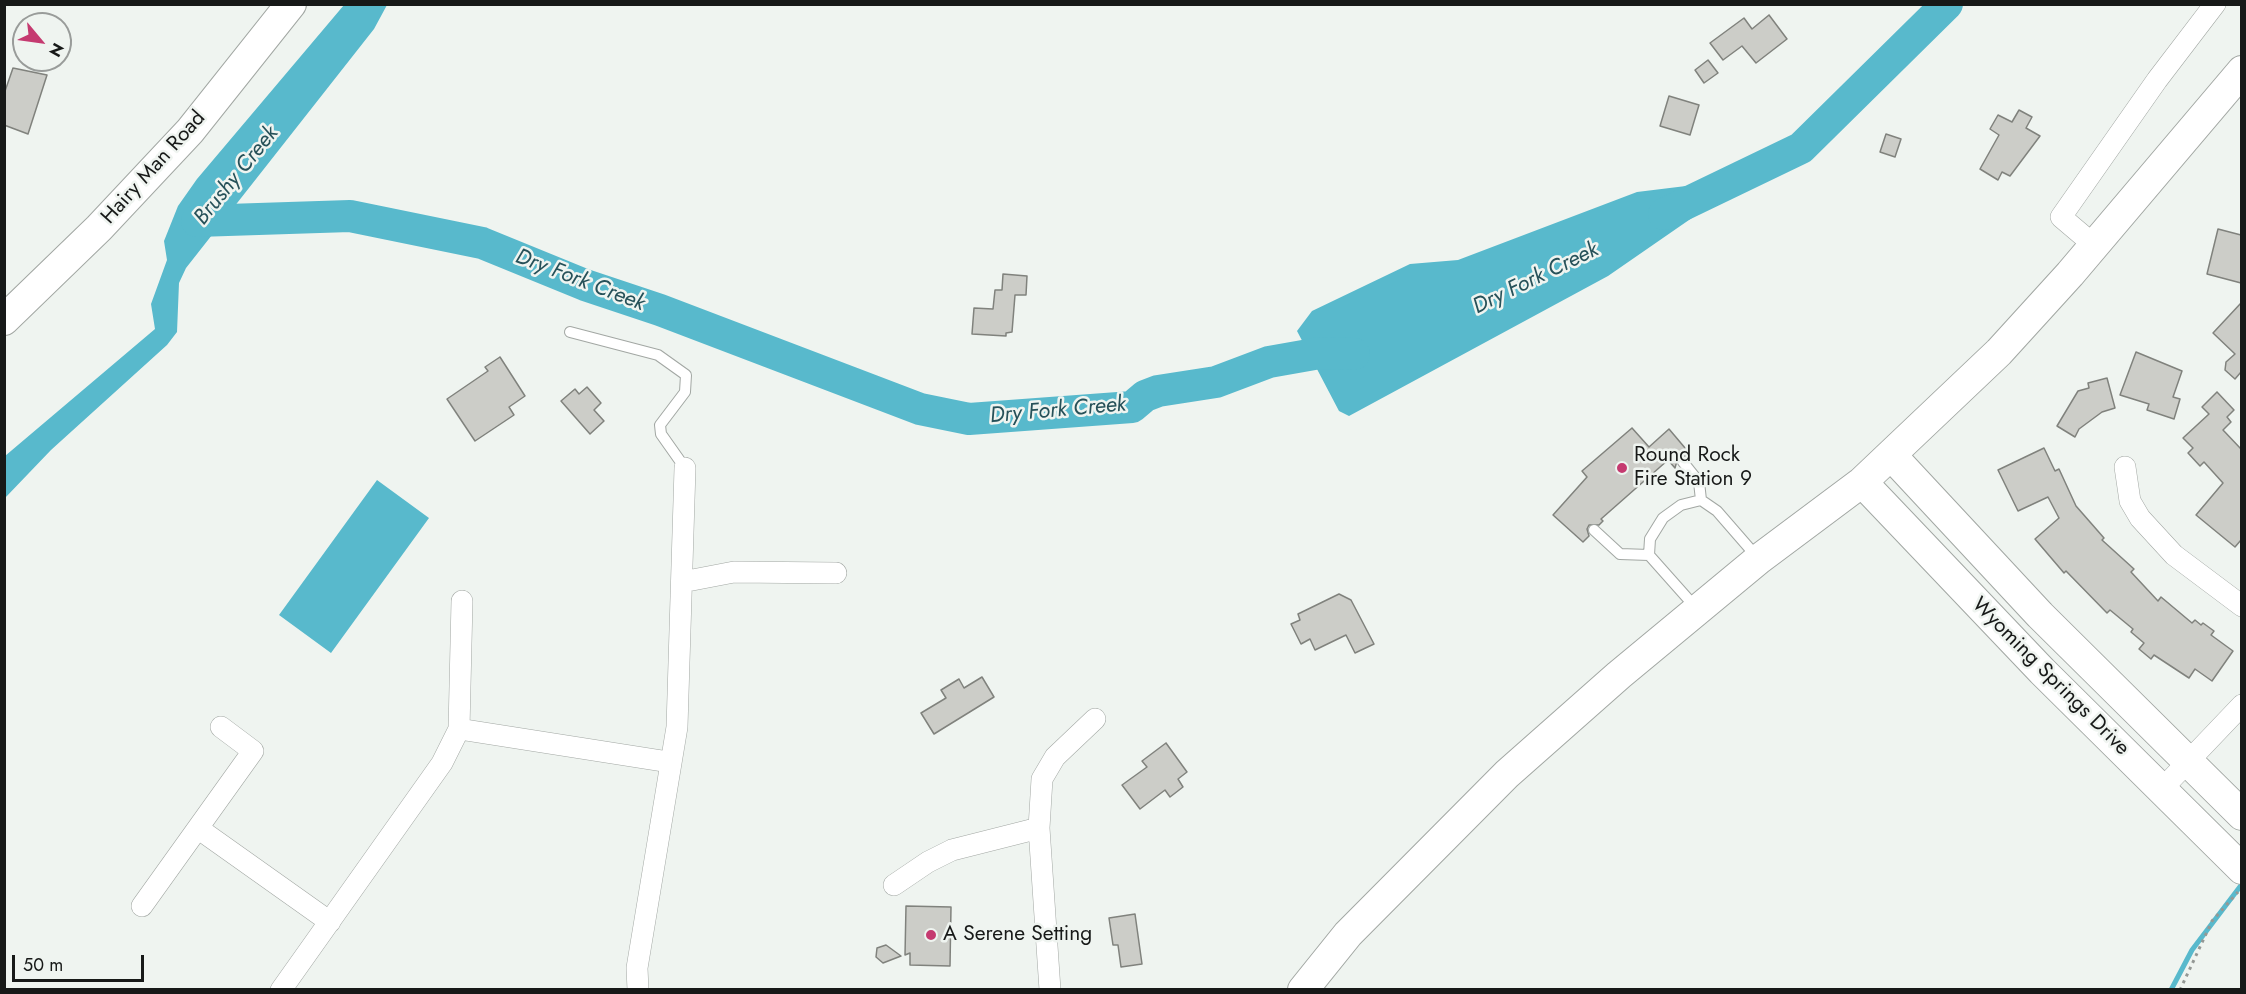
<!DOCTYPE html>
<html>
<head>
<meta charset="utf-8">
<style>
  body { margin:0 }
  #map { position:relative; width:2246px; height:994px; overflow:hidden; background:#eff4f0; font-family:Jost,sans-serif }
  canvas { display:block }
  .frame { position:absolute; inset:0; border:6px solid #171918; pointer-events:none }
  .north { position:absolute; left:12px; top:12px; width:60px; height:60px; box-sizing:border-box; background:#eff4f0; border:2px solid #999c9a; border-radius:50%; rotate:119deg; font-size:16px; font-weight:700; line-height:24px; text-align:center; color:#171918 }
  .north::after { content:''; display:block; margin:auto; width:21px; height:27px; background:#c53a70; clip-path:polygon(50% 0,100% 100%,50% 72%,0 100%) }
  .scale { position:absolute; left:12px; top:955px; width:132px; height:27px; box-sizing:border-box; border:3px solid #171918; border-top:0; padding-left:8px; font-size:18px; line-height:21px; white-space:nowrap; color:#171918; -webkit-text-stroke:4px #eff4f0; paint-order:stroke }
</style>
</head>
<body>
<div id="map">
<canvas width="2246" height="994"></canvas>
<div class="frame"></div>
<div class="north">N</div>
<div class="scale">50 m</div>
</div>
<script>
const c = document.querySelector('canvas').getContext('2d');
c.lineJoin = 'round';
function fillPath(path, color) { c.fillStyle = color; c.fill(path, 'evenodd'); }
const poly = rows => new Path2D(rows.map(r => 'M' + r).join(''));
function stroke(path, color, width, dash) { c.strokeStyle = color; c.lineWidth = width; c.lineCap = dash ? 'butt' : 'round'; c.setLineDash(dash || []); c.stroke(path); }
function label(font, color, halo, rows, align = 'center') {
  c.font = font + ' Jost,sans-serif'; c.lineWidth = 5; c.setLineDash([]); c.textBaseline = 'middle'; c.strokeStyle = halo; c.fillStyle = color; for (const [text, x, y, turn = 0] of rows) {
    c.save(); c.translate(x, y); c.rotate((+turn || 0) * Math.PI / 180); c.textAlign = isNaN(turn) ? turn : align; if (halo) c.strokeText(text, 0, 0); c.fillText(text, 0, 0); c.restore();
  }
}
fillPath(poly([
  [344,5,387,5,374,29,186,268,179,283,177,332,167,345,51,450,5,498,5,456,155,329,151,304,167,260,164,241,178,206,197,179],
  [1686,186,1715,202,1608,276,1349,416,1339,411,1297,331,1312,311,1410,264,1458,260,1637,192],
  [377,480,429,518,331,653,279,615]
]), '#58b9cc');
stroke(poly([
  [2171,990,2192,950,2242,884]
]), '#58b9cc', 5);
stroke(poly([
  [1664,214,1801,148,1947,4],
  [197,221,350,216,482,243,585,285,660,310,920,409,969,419,1132,407,1145,396,1158,391,1216,382,1269,362,1320,353,1354,354]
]), '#58b9cc', 32);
const building = poly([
  [1769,15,1787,39,1756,63,1742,46,1723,60,1710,43,1744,18,1752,29,1769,15],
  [1708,60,1718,73,1704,83,1695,70,1708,60],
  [13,68,47,75,28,134,4,125,4,94,13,68],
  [1669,96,1699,105,1690,135,1660,126,1669,96],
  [2019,110,2032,117,2026,128,2040,136,2010,176,2002,172,1998,180,1980,169,1999,135,1990,129,1998,115,2012,122,2019,110],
  [1886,134,1901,139,1895,157,1880,152,1886,134],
  [2218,229,2241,235,2241,283,2207,274,2218,229],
  [1003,274,1027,276,1026,295,1015,295,1012,332,1006,333,1006,336,972,334,974,308,993,309,995,290,1002,290,1003,274],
  [2241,303,2241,372,2235,379,2225,370,2226,362,2235,354,2213,333,2241,303],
  [2136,352,2182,371,2173,397,2180,399,2174,419,2147,410,2149,404,2120,395,2136,352],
  [500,357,525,396,509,407,514,415,475,441,447,399,488,371,485,367,500,357],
  [2107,378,2115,408,2102,412,2079,429,2075,437,2057,426,2078,391,2089,388,2088,383,2107,378],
  [587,387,601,403,594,410,604,421,590,434,561,401,575,389,579,394,587,387],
  [2217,392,2234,410,2227,417,2231,422,2223,430,2241,449,2241,540,2235,547,2196,515,2223,483,2204,462,2200,466,2188,453,2193,448,2183,438,2209,414,2202,407,2217,392],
  [1632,428,1649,447,1669,429,1691,455,1678,457,1675,468,1668,460,1601,519,1603,521,1599,525,1589,525,1587,529,1589,536,1583,542,1553,515,1587,477,1582,471,1632,428],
  [2044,448,2055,471,2059,469,2076,506,2104,538,2102,540,2134,569,2131,572,2158,601,2161,597,2192,623,2195,620,2201,625,2203,623,2214,631,2211,635,2233,651,2212,681,2195,669,2189,678,2154,655,2151,659,2139,649,2144,643,2131,632,2133,629,2110,610,2107,613,2066,571,2064,573,2035,539,2059,518,2048,497,2018,511,1998,470,2044,448],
  [1339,594,1351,600,1374,644,1355,653,1346,635,1315,650,1310,639,1301,644,1291,624,1300,620,1298,614,1339,594],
  [982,677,994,697,934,734,921,713,946,698,941,690,959,679,964,688,982,677],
  [1166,743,1187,772,1178,779,1183,787,1170,797,1165,790,1140,809,1122,785,1147,767,1142,761,1166,743],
  [906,906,951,907,950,966,910,965,910,953,905,955,906,906],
  [1135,914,1142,964,1121,967,1118,945,1113,945,1109,918,1135,914],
  [886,945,901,956,883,963,876,957,877,948,886,945]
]);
fillPath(building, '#cccdc8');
stroke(building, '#80827d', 1.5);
const lane = poly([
  [570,332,658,355,686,375,685,392,660,425,661,434,685,468],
  [1683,462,1699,482,1701,500],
  [1594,530,1620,554,1649,555],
  [1697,609,1649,555,1650,539,1663,518,1681,505,1701,500,1717,511,1757,557]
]);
const street = poly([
  [2094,245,2061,217,2157,80,2215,4],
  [2125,467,2130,501,2140,518,2174,555,2242,606],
  [682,582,734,572,836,573],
  [459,729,669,762],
  [2162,789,2242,705],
  [199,829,330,922],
  [894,885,928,862,952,850,1039,828],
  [142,906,253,751,221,727],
  [281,990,442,763,459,729,462,601],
  [638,990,637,968,677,727,685,468],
  [1050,990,1039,828,1042,779,1055,757,1095,719]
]);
const secondary = poly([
  [4,320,99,228,190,131,291,4],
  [1891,455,2040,615,2242,815],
  [1862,482,2042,671,2242,869],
  [1303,990,1348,934,1507,774,1619,675,1759,559,1862,482,1999,352,2070,274,2242,71]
]);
stroke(lane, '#a2a7a3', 12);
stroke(street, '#a2a7a3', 22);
stroke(secondary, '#a2a7a3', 32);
stroke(poly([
  [2180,990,2212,921,2238,892]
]), '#949895', 3, [3, 4.5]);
stroke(lane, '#fff', 10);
stroke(street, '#fff', 21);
stroke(secondary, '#fff', 30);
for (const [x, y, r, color] of [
  [1622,468,6,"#c53a70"],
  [931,935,6,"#c53a70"]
]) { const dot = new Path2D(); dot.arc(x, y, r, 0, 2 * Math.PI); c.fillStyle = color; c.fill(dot); stroke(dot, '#eff4f0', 2); }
label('21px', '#171918', '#eff4f0', [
  ["Hairy Man Road",154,168,-48],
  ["Wyoming Springs Drive",2050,677,45]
]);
label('21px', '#171918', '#eff4f0', [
  ["Round Rock",1634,456],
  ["Fire Station 9",1634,480],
  ["A Serene Setting",943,935]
], 'left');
label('italic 22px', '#265159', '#eff4f0', [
  ["Brushy Creek",237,176,-51],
  ["Dry Fork Creek",1536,279,-26],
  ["Dry Fork Creek",580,281,21],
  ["Dry Fork Creek",1058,411,-5]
]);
</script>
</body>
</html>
